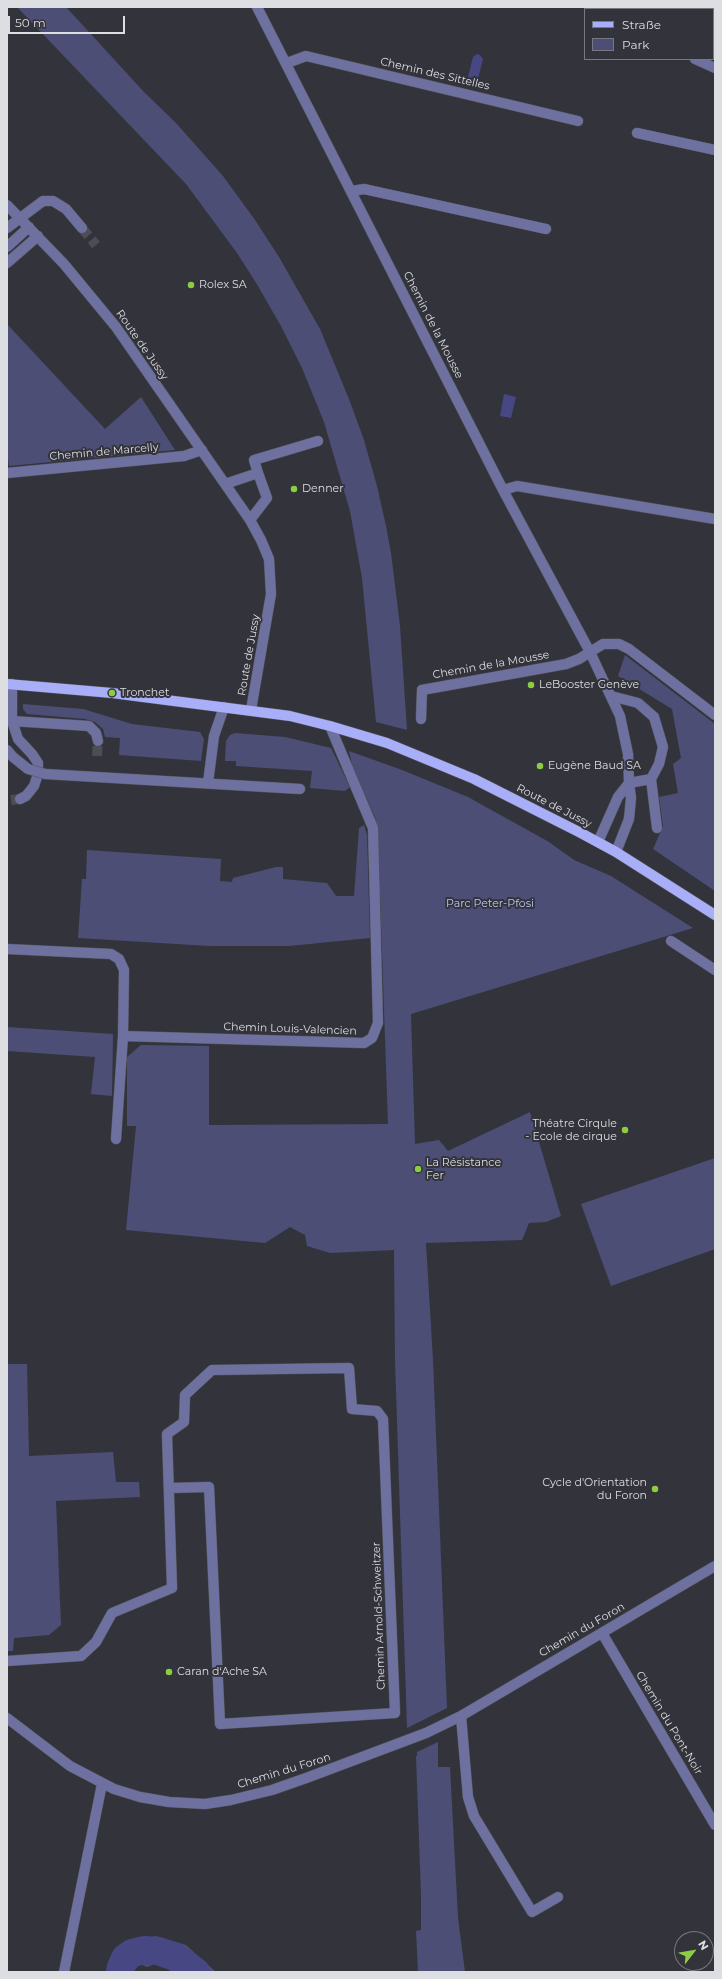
<!DOCTYPE html>
<html>
<head>
<meta charset="utf-8">
<style>
  body { margin:0 }
  #map { position:relative; width:722px; height:1979px; overflow:hidden; background:#33343b; font-family:Montserrat,sans-serif }
  canvas { display:block }
  .frame { position:absolute; inset:0; border:8px solid #dddee2; pointer-events:none }
  .legend { position:absolute; left:584px; top:8px; width:130px; height:52px; box-sizing:border-box; background:#33343b; border:1px solid #77787e; margin:0; padding:5px 7px; list-style:none; font-size:12px; color:#dddee2 }
  .legend li { display:flex; align-items:center; gap:8px; height:20px }
  .legend b { width:20px; border:1px solid #77787e }
  .north { position:absolute; left:674px; top:1931px; width:40px; height:40px; box-sizing:border-box; background:#33343b; border:1px solid #77787e; border-radius:50%; rotate:59deg; font-size:11px; font-weight:700; line-height:16px; text-align:center; color:#dddee2 }
  .north::after { content:''; display:block; margin:auto; width:14px; height:18px; background:#8ecd42; clip-path:polygon(50% 0,100% 100%,50% 72%,0 100%) }
  .scale { position:absolute; left:8px; top:16px; width:117px; height:18px; box-sizing:border-box; border:2px solid #dddee2; border-top:0; padding-left:5px; font-size:12px; line-height:14px; white-space:nowrap; color:#dddee2; -webkit-text-stroke:3px #33343b; paint-order:stroke }
</style>
</head>
<body>
<div id="map">
<canvas width="722" height="1979"></canvas>
<div class="frame"></div>
<ul class="legend">
<li><b style="height:5px;background:#a9aef9"></b>Straße</li>
<li><b style="height:11px;background:#4c4e76"></b>Park</li>
</ul>
<div class="north">N</div>
<div class="scale">50 m</div>
</div>
<script>
const c = document.querySelector('canvas').getContext('2d');
c.lineJoin = 'round';
function fillPath(path, color) { c.fillStyle = color; c.fill(path, 'evenodd'); }
const poly = rows => new Path2D(rows.map(r => 'M' + r).join(''));
function stroke(path, color, width, dash) { c.strokeStyle = color; c.lineWidth = width; c.lineCap = dash ? 'butt' : 'round'; c.setLineDash(dash || []); c.stroke(path); }
function label(font, color, halo, rows, align = 'center') {
  c.font = font + ' Montserrat,sans-serif'; c.lineWidth = 4; c.setLineDash([]); c.textBaseline = 'middle'; c.strokeStyle = halo; c.fillStyle = color; for (const [text, x, y, turn = 0] of rows) {
    c.save(); c.translate(x, y); c.rotate((+turn || 0) * Math.PI / 180); c.textAlign = isNaN(turn) ? turn : align; if (halo) c.strokeText(text, 0, 0); c.fillText(text, 0, 0); c.restore();
  }
}
fillPath(poly([
  [17,7,66,7,144,92,176,123,223,176,255,220,279,257,320,329,349,399,364,440,377,486,386,526,391,553,400,626,407,730,376,722,362,578,350,511,324,422,302,368,282,328,258,286,237,253,186,184],
  [7,324,105,429,141,397,175,450,9,466,7,452],
  [625,655,715,724,715,891,653,849,663,826,659,797,678,793,673,764,681,758,672,709,618,676],
  [23,704,83,709,132,724,200,732,204,739,201,761,119,755,120,738,105,737,103,729,95,722,85,719,27,714,23,709],
  [235,733,285,737,331,748,350,787,345,791,310,788,312,771,236,766,236,761,225,761,226,741,230,735],
  [349,751,402,770,468,797,549,842,574,860,611,876,693,928,411,1014,415,1144,439,1140,448,1151,530,1112,561,1216,546,1222,529,1223,522,1240,426,1243,433,1360,447,1708,407,1728,395,1360,394,1250,330,1253,307,1246,305,1235,290,1227,265,1243,126,1230,136,1126,127,1126,127,1057,141,1045,209,1046,209,1125,388,1124,378,839,375,818,352,765],
  [364,825,367,835,370,938,289,946,209,946,78,938,82,879,86,879,87,850,221,859,220,881,232,882,233,878,276,867,283,867,283,879,327,883,336,896,354,896,359,828],
  [7,1027,113,1034,112,1096,91,1094,95,1057,7,1051],
  [715,1158,715,1249,611,1286,581,1204],
  [7,1364,27,1364,29,1456,113,1452,116,1482,139,1482,140,1497,56,1501,61,1625,49,1635,14,1638,13,1651,7,1651],
  [438,1742,438,1767,450,1767,458,1918,465,1972,418,1972,416,1931,421,1930,421,1894,416,1756,417,1756,417,1752],
  [156,1936,186,1945,216,1972,202,1972,189,1960,172,1950,143,1944,126,1951,119,1959,115,1972,110,1972,110,1964,114,1955,121,1947,129,1941],
  [146,1953,171,1961,187,1972,176,1972,167,1965,155,1964,147,1967,140,1964,133,1972,125,1972,127,1964,135,1956]
]), '#4c4e76');
fillPath(poly([
  [477,54,480,55,483,59,478,79,468,77,473,57],
  [504,394,516,397,511,418,500,416]
]), '#464783');
stroke(poly([
  [120,1972,121,1967,125,1958,132,1953,145,1950,158,1951,175,1957,196,1972]
]), '#464783', 28);
stroke(poly([
  [82,228,96,245],
  [97,756,98,741],
  [11,800,20,799]
]), '#4c4e54', 10, [10, 5]);
const minor = poly([
  [257,7,503,490,590,652,620,716,628,754,629,783,631,798,629,819,616,852],
  [589,7,593,9],
  [604,9,605,7],
  [695,59,715,68],
  [287,63,306,56,578,121],
  [637,133,715,150],
  [352,191,364,189,546,229],
  [7,205,64,264,116,327,250,520,261,540,269,559,271,594,251,710],
  [7,228,43,201,53,201,66,209,82,228],
  [7,247,29,227],
  [7,263,38,236],
  [7,473,184,456,202,450],
  [258,473,254,460,318,441],
  [225,484,258,473,267,498,250,520],
  [503,490,517,486,715,519],
  [12,684,12,721,18,739,32,754,38,763,38,774,34,786,26,796,20,799],
  [611,696,638,703,654,717,663,747,659,764,651,779,629,783],
  [421,719,422,690,566,664,579,659,603,644,619,644,629,649,715,715],
  [12,721,89,726,96,733,98,741],
  [7,750,13,757],
  [45,774,300,789],
  [651,779,657,828],
  [208,783,214,736,224,707],
  [598,842,618,797,629,783],
  [671,941,715,970],
  [7,949,111,954,119,959,124,970,123,1036,364,1043,372,1038,378,1023,373,828,330,726],
  [116,1139,123,1036],
  [602,1633,715,1825],
  [7,1661,81,1656,96,1642,112,1613,172,1588,167,1434,184,1422,185,1395,212,1370,349,1368,352,1409,377,1411,383,1419,395,1713,220,1724,209,1487,169,1488],
  [461,1716,468,1797,474,1816,532,1912,558,1897],
  [7,1718,70,1766,114,1789,140,1797,169,1802,205,1804,231,1800,272,1790,309,1777,426,1733,461,1716,715,1566],
  [64,1972,102,1784]
]);
const major = poly([
  [7,684,112,693,290,716,330,726,387,743,474,779,579,832,616,852,715,915]
]);
stroke(minor, '#525359', 11);
stroke(major, '#525359', 11);
stroke(minor, '#6e719f', 10);
stroke(major, '#a9aef9', 10);
const minorBridge = poly([
  [13,757,28,769,45,774]
]);
stroke(minorBridge, '#525359', 11, []);
stroke(minorBridge, '#6e719f', 10);
for (const [x, y, r, color] of [
  [191,285,4,"#8ecd42"],
  [294,489,4,"#8ecd42"],
  [531,685,4,"#8ecd42"],
  [112,693,4,"#8ecd42"],
  [540,766,4,"#8ecd42"],
  [625,1130,4,"#8ecd42"],
  [418,1169,4,"#8ecd42"],
  [655,1489,4,"#8ecd42"],
  [169,1672,4,"#8ecd42"]
]) { const dot = new Path2D(); dot.arc(x, y, r, 0, 2 * Math.PI); c.fillStyle = color; c.fill(dot); stroke(dot, '#33343b', 1.5); }
label('11px', '#dddee2', '#33343b', [
  ["Chemin des Sittelles",435,74,13],
  ["Chemin de la Mousse",433,325,63],
  ["Route de Jussy",142,345,55],
  ["Chemin de Marcelly",104,452,-5],
  ["Route de Jussy",249,655,-80],
  ["Chemin de la Mousse",491,665,-10],
  ["Route de Jussy",554,806,27],
  ["Chemin Louis-Valencien",290,1029,2],
  ["Chemin Arnold-Schweitzer",379,1616,-92],
  ["Chemin du Foron",582,1630,-30],
  ["Chemin du Pont-Noir",669,1723,59],
  ["Chemin du Foron",284,1771,-17]
]);
label('11px', '#dddee2', '#33343b', [
  ["Rolex SA",199,285],
  ["Denner",302,489],
  ["LeBooster Genève",539,685],
  ["Tronchet",120,693],
  ["Eugène Baud SA",548,766],
  ["Théatre Cirqule",617,1124,"right"],
  ["- Ecole de cirque",617,1137,"right"],
  ["La Résistance",426,1163],
  ["Fer",426,1176],
  ["Cycle d'Orientation",647,1483,"right"],
  ["du Foron",647,1496,"right"],
  ["Caran d‘Ache SA",177,1672]
], 'left');
label('11px', '#bfc4fb', '#33343b', [
  ["Parc Peter-Pfosi",490,904]
]);
</script>
</body>
</html>
